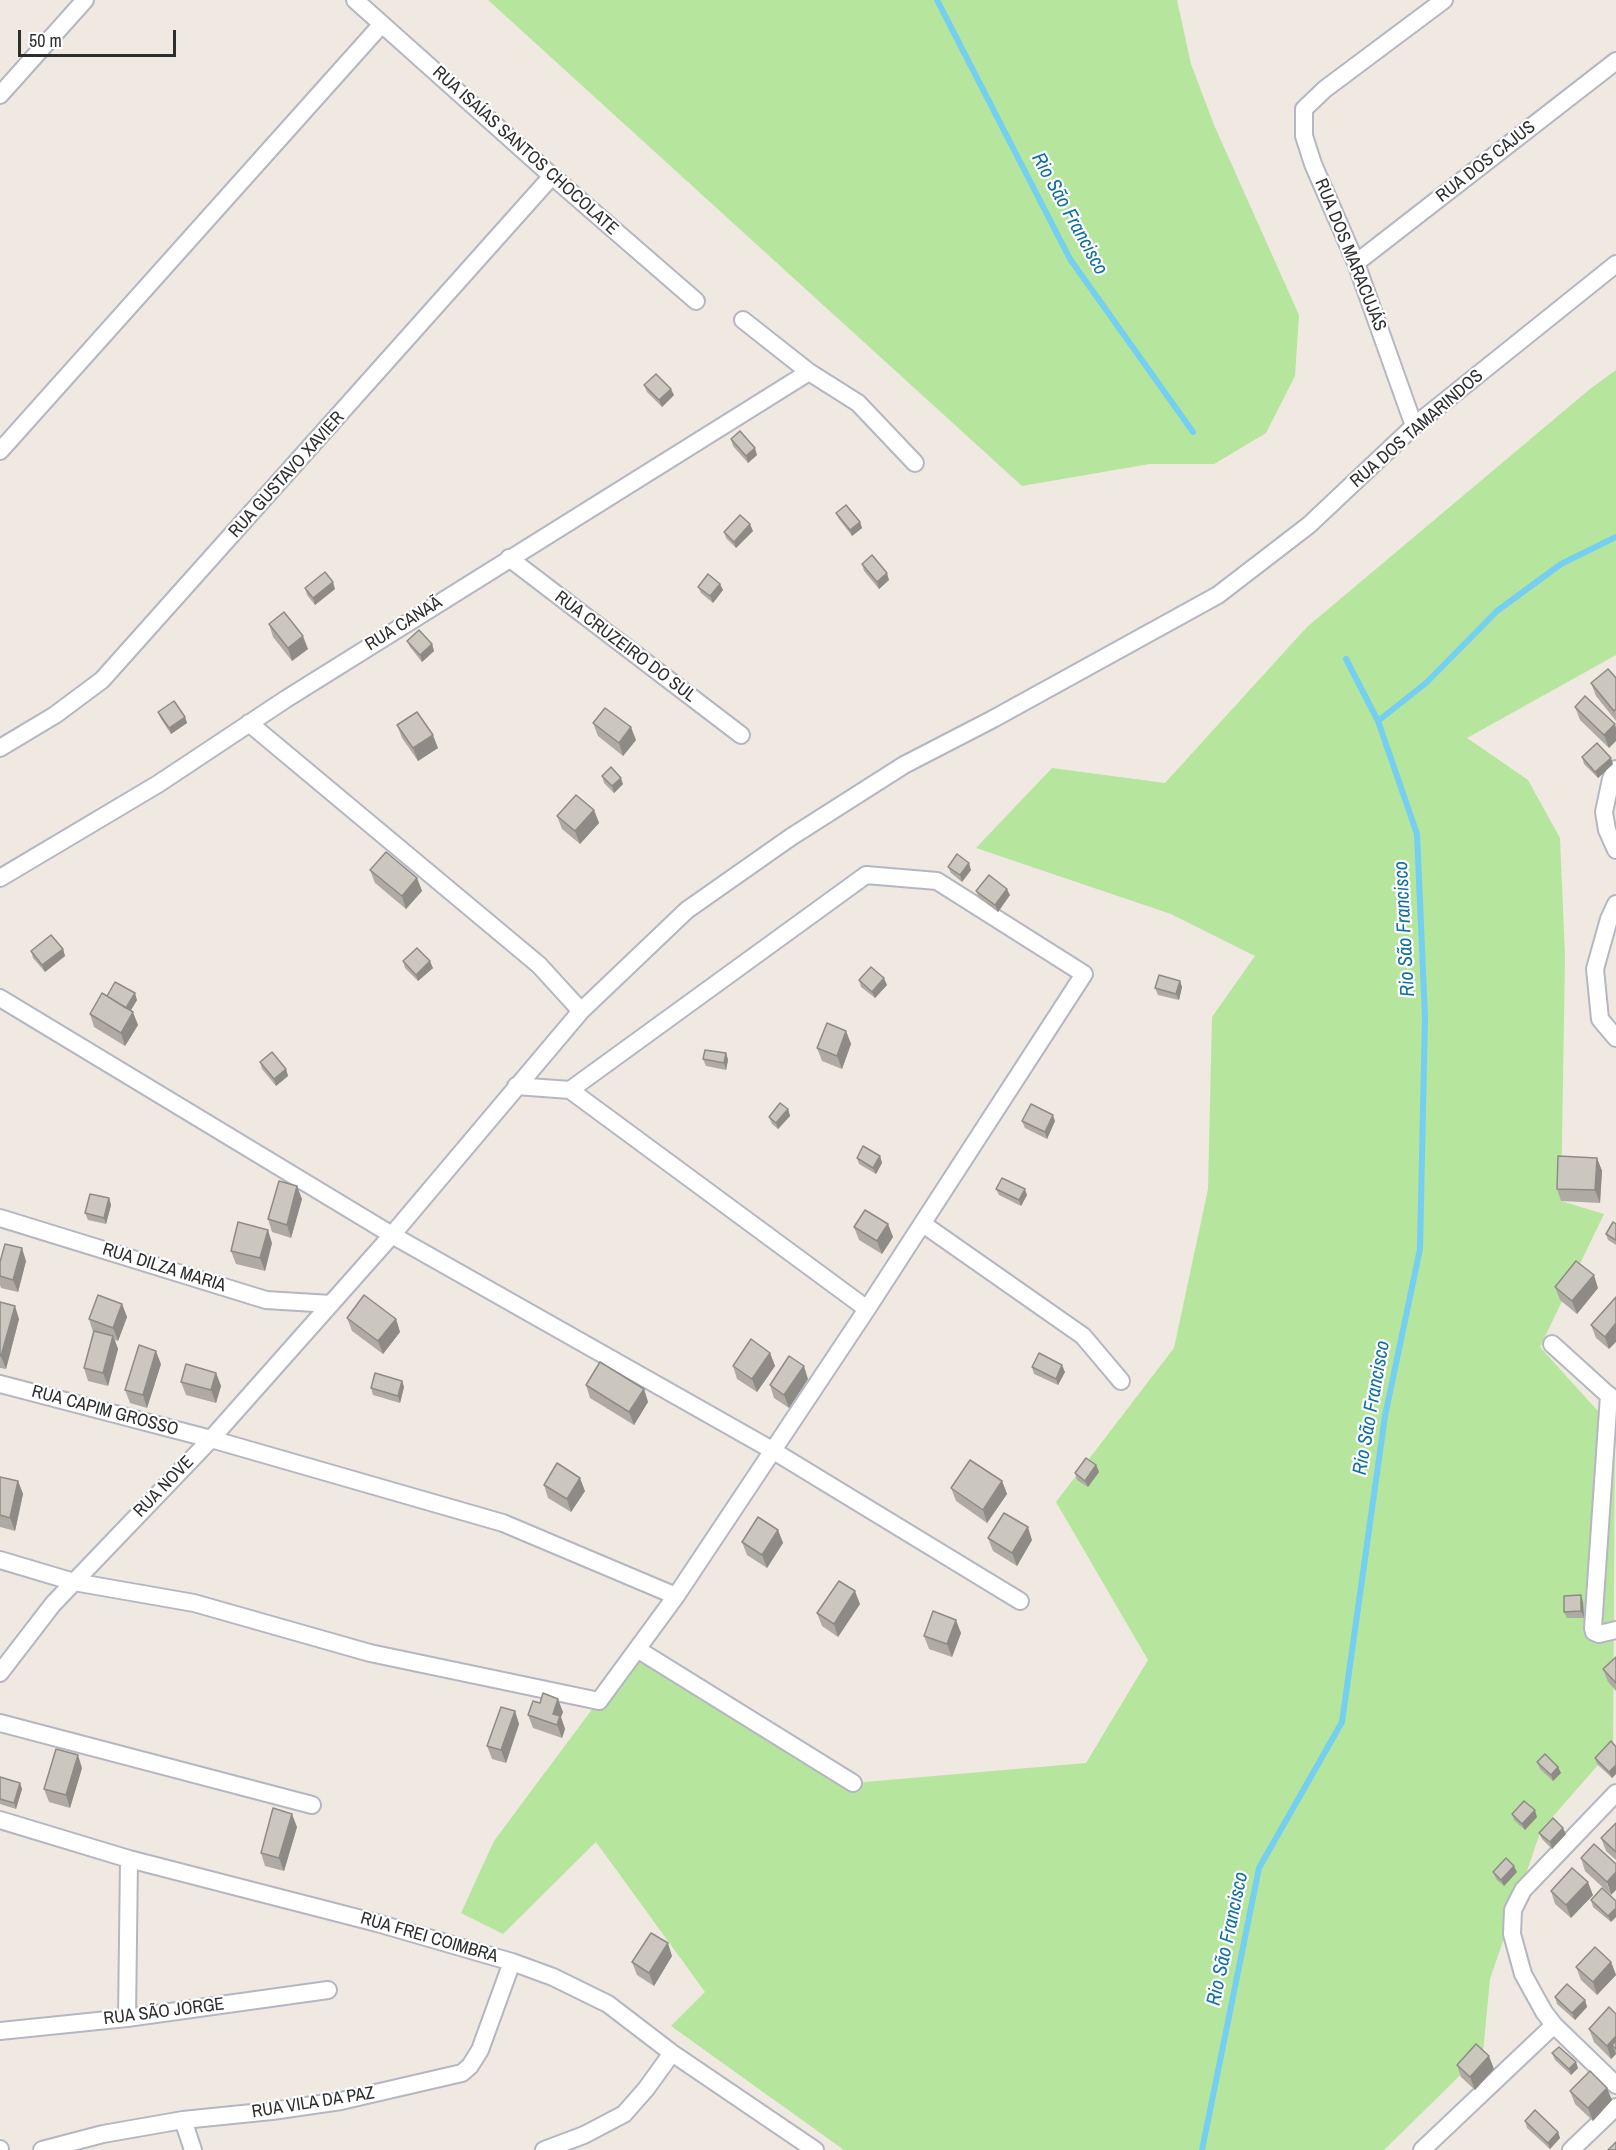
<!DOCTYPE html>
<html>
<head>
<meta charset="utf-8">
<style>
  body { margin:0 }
  #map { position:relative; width:1616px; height:2150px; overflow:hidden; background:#efe9e1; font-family:"Archivo Narrow",sans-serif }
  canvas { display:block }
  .scale { position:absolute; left:18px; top:30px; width:158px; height:27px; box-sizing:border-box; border:3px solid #2e2e2e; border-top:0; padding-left:8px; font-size:18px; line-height:21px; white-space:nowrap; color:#2e2e2e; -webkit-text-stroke:4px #fff; paint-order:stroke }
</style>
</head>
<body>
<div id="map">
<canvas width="1616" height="2150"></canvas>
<div class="scale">50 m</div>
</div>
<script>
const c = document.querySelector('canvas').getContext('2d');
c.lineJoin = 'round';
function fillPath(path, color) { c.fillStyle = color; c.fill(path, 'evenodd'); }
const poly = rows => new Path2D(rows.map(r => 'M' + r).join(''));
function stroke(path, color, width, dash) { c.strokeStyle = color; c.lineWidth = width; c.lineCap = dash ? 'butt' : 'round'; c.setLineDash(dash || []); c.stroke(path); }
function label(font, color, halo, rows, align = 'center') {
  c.font = font + ' "Archivo Narrow",sans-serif'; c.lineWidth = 4.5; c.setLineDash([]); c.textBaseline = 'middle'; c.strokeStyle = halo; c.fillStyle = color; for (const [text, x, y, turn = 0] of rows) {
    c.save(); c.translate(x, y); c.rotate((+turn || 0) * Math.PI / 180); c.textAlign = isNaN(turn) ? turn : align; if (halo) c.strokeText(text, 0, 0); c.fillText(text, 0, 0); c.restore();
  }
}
fillPath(poly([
  [488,0,1177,0,1191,64,1214,125,1299,315,1295,376,1266,433,1214,464,1149,464,1022,486],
  [1616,370,1616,655,1467,738,1528,780,1560,838,1565,956,1561,1201,1604,1214,1540,1347,1615,1430,1613,1748,1541,1830,1490,1979,1483,2053,1384,2150,844,2150,671,2026,705,1992,596,1842,503,1934,461,1913,494,1841,637,1649,853,1783,1086,1763,1148,1660,1056,1502,1174,1348,1208,1189,1212,1017,1255,956,1171,914,976,848,1052,768,1165,783,1307,627,1590,389]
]), '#b6e59e');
stroke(poly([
  [937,0,1070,259,1193,432],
  [1378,721,1426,683,1497,611,1561,564,1616,537],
  [1202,2150,1259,1868,1342,1722,1385,1416,1420,1249,1425,1017,1417,834,1378,721,1346,659]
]), '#75cff0', 6);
const minor = poly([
  [355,0,552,176,696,301],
  [0,95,85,0],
  [1356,263,1616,61],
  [743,320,809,372,858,403,915,463],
  [1414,426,1356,263,1313,164,1304,136,1304,109,1325,89,1444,0],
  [0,451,382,24],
  [509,558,741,735],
  [249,723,539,965,581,1011],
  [0,748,55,715,102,680,552,176],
  [1616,769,1611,779,1604,812,1607,830,1616,850],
  [0,878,158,784,286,699,809,372],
  [1616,904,1609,919,1595,969,1600,1019,1616,1038],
  [0,998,392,1235,772,1450,1020,1601],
  [570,1090,867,1309],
  [0,1218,266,1300,331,1304],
  [923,1224,1083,1336,1121,1381],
  [1552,1344,1616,1402],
  [0,1384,211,1439,503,1523,676,1596],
  [1609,1395,1593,1628,1594,1632,1599,1634,1616,1630],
  [0,1560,74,1582,194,1603,370,1653,599,1701,676,1596,867,1309,1084,974,937,881,866,875,570,1090,516,1086],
  [637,1649,853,1783],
  [0,1673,53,1604,211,1439,392,1235,581,1011,687,910,791,837,904,765,993,719,1218,595,1309,525,1414,426,1616,264],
  [0,1723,312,1805],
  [1616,1793,1523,1890,1513,1910,1512,1934,1523,1974,1544,2012,1554,2025,1616,2085],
  [0,1820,129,1859,377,1923,512,1962,553,1977,608,2004,672,2053,815,2150],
  [127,2018,129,1859],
  [0,2031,127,2018,328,1990],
  [183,2120,193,2150],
  [0,2149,0,2150],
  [42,2150,103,2134,183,2120,272,2111,341,2101,462,2073,470,2066,480,2050,512,1962],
  [544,2150,584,2135,624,2114,646,2089,672,2053],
  [1422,2150,1554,2025],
  [1571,2150,1616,2107]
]);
stroke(minor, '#b4b7c1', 20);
stroke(minor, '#fff', 16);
fillPath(poly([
  [644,385,674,395,662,407,647,392],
  [731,439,757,455,748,463,733,446],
  [836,513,860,522,862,528,852,536,839,519],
  [753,531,736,548,726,538,724,532],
  [862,564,889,580,879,589,864,571],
  [720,584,723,590,713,603,701,593,698,587],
  [305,588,335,589,315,605,307,595],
  [269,624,308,649,292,661,273,637],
  [407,641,432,644,434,651,422,662,410,647],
  [1616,678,1616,721,1596,696,1591,683],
  [1575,707,1615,724,1609,748,1580,720],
  [158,712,185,717,187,723,171,734,161,719],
  [593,723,636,740,623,756,598,736],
  [397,725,438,748,418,761,402,738],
  [1582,757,1613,764,1598,778,1584,764],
  [602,776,623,784,614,793,604,783],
  [594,810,599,823,580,844,562,829,557,816],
  [948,867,971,870,962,882,951,873],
  [370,870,417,878,422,891,406,909,375,883],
  [976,891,1010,895,998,912,979,898],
  [63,949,65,956,45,972,33,958,31,951],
  [403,961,433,968,418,981,405,968],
  [859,980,887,985,875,998,861,987],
  [1180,981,1182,987,1179,1000,1158,995,1155,988],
  [107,996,137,1000,131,1010,138,1025,125,1046,94,1027,90,1014],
  [846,1031,851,1044,842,1069,822,1061,817,1048],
  [726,1053,728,1060,726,1070,706,1066,703,1059],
  [260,1062,286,1069,288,1076,276,1086,262,1069],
  [788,1109,790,1116,778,1129,772,1124,769,1117],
  [1022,1121,1055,1121,1047,1139,1025,1128],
  [880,1156,882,1163,876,1174,859,1164,857,1158],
  [1597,1158,1602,1171,1600,1203,1561,1201,1557,1189],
  [996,1189,1027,1195,1021,1206,999,1195],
  [109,1198,111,1205,106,1224,88,1220,85,1213],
  [302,1199,291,1238,272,1232,268,1219],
  [888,1224,893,1237,882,1254,859,1240,854,1227],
  [1616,1224,1616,1245,1608,1240,1606,1234],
  [272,1243,265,1271,236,1264,231,1251],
  [26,1261,18,1292,1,1288,0,1285,0,1262],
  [1555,1287,1598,1288,1577,1314,1560,1300],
  [1616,1297,1609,1349,1596,1338,1591,1325],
  [0,1302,19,1319,6,1369,0,1368],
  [122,1304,127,1317,118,1341,115,1340,118,1349,108,1386,88,1381,84,1368,93,1332,89,1319],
  [347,1318,396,1319,400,1332,383,1354,352,1331],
  [770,1353,775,1366,757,1392,737,1379,733,1366],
  [161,1364,147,1408,130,1403,125,1390],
  [1032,1367,1065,1372,1058,1385,1034,1374],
  [216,1373,221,1386,216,1403,186,1395,181,1382],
  [808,1379,789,1408,774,1398,770,1385],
  [402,1381,404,1387,400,1403,373,1395,371,1388],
  [586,1385,644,1389,648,1402,634,1425,590,1398],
  [1096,1465,1099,1472,1088,1487,1077,1480,1075,1473],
  [0,1477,18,1481,23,1494,15,1531,0,1527],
  [1002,1481,1007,1494,987,1523,956,1501,951,1488],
  [544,1485,585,1491,571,1512,548,1498],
  [778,1530,783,1543,767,1568,747,1555,742,1542],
  [988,1538,1032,1540,1017,1566,993,1551],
  [1583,1602,1584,1618,1567,1618,1564,1612],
  [860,1604,838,1637,822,1626,817,1613],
  [961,1633,952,1657,929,1649,924,1636],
  [1616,1657,1616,1691,1608,1682,1603,1669],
  [515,1711,519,1724,506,1763,492,1759,487,1746],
  [563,1712,561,1717,565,1729,562,1738,533,1728,528,1715],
  [1616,1747,1616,1774,1612,1778,1597,1764,1595,1758],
  [1537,1762,1558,1767,1561,1773,1553,1781,1540,1769],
  [82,1768,70,1808,49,1802,44,1789],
  [0,1777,20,1783,22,1789,16,1809,0,1804],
  [1512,1814,1537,1817,1525,1830,1514,1820],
  [1616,1823,1616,1860,1606,1851,1601,1838],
  [297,1827,284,1871,265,1866,261,1853],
  [1539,1833,1566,1834,1552,1849,1542,1839],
  [1594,1844,1611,1895,1585,1871,1581,1858],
  [1493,1872,1517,1872,1504,1886,1496,1879],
  [1602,1888,1611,1922,1593,1907,1591,1900],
  [1551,1891,1593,1895,1571,1918,1555,1904],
  [672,1956,654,1986,637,1975,632,1962],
  [1611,1962,1616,1975,1597,1995,1581,1980,1576,1967],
  [1555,1997,1585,2000,1587,2007,1575,2020,1557,2004],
  [1616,2014,1616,2056,1616,2054,1611,2059,1594,2042,1589,2029],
  [1552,2053,1578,2068,1571,2075,1555,2060],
  [1457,2065,1494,2069,1475,2090,1461,2077],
  [1570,2091,1612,2100,1593,2121,1575,2104],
  [1525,2121,1558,2132,1560,2138,1550,2149,1527,2128]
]), '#afaba4');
fillPath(poly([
  [671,389,674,395,662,407,659,400],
  [755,448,757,455,748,463,746,456],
  [860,522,862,528,852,536,850,530],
  [750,524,753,531,736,548,734,542],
  [887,573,889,580,879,589,877,582],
  [333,582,335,589,315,605,313,598],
  [720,584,723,590,713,603,710,596],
  [303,636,308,649,292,661,288,648],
  [432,644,434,651,422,662,420,655],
  [185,717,187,723,171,734,169,728],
  [1615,724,1616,728,1616,741,1609,748,1604,735],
  [631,727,636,740,623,756,619,743],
  [433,735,438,748,418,761,413,748],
  [1611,758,1613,764,1598,778,1595,772],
  [621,778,623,784,614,793,612,786],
  [594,810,599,823,580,844,575,831],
  [969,863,971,870,962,882,960,875],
  [417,878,422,891,406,909,402,896],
  [1007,889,1010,895,998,912,995,905],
  [63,949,65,956,45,972,42,965],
  [430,961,433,968,418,981,416,975],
  [884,978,887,985,875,998,872,992],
  [1180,981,1182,987,1179,1000,1176,994],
  [135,993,137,1000,126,1018,124,1011],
  [133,1012,138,1025,125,1046,121,1033],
  [846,1031,851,1044,842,1069,837,1056],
  [726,1053,728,1060,726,1070,724,1063],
  [286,1069,288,1076,276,1086,274,1079],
  [788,1109,790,1116,778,1129,776,1123],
  [1053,1115,1055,1121,1047,1139,1045,1132],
  [880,1156,882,1163,876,1174,873,1168],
  [1597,1158,1602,1171,1600,1203,1595,1190],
  [297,1186,302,1199,291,1238,287,1225],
  [1025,1189,1027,1195,1021,1206,1019,1200],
  [109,1198,111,1205,106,1224,104,1218],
  [888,1224,893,1237,882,1254,877,1241],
  [268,1230,272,1243,265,1271,260,1258],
  [22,1248,26,1261,18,1292,13,1280],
  [1594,1275,1598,1288,1577,1314,1572,1301],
  [122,1304,127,1317,118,1341,113,1328],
  [15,1306,19,1319,6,1369,1,1356],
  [396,1319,400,1332,383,1354,378,1341],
  [1616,1323,1616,1342,1609,1349,1605,1337],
  [113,1336,118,1349,108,1386,103,1373],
  [156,1351,161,1364,147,1408,143,1395],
  [770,1353,775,1366,757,1392,752,1379],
  [1062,1365,1065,1372,1058,1385,1056,1379],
  [804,1366,808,1379,789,1408,784,1395],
  [216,1373,221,1386,216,1403,211,1390],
  [402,1381,404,1387,400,1403,398,1396],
  [644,1389,648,1402,634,1425,629,1412],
  [1096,1465,1099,1472,1088,1487,1085,1481],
  [580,1478,585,1491,571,1512,567,1499],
  [18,1481,23,1494,15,1531,10,1518],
  [1002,1481,1007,1494,987,1523,983,1510],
  [1028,1527,1032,1540,1017,1566,1012,1553],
  [778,1530,783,1543,767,1568,762,1555],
  [855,1591,860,1604,838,1637,834,1624],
  [1581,1595,1583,1602,1584,1618,1581,1611],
  [956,1620,961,1633,952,1657,947,1644],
  [558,1699,563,1712,561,1717,565,1729,562,1738,553,1714],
  [515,1711,519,1724,506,1763,501,1750],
  [78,1755,82,1768,70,1808,66,1795],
  [1616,1765,1616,1774,1612,1778,1609,1772],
  [1558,1767,1561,1773,1553,1781,1551,1775],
  [20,1783,22,1789,16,1809,14,1803],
  [1535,1810,1537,1817,1525,1830,1522,1824],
  [292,1814,297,1827,284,1871,279,1858],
  [1563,1828,1566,1834,1552,1849,1550,1842],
  [1514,1866,1517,1872,1504,1886,1501,1880],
  [1616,1872,1616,1890,1611,1895,1607,1882],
  [1588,1882,1593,1895,1571,1918,1566,1905],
  [1616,1908,1616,1917,1611,1922,1608,1916],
  [668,1943,672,1956,654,1986,649,1973],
  [1611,1962,1616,1975,1597,1995,1593,1982],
  [1585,2000,1587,2007,1575,2020,1572,2013],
  [1616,2036,1616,2049,1612,2045,1616,2054,1611,2059,1607,2046],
  [1489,2056,1494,2069,1475,2090,1470,2077],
  [1576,2062,1578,2068,1571,2075,1569,2069],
  [1607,2088,1612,2100,1593,2121,1588,2108],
  [1558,2132,1560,2138,1550,2149,1548,2143]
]), '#8e8b86');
const building = poly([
  [656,374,671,389,659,400,644,385,656,374],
  [740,431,755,448,746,456,731,439,740,431],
  [846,505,860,522,850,530,836,513,846,505],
  [740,515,750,524,734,542,724,532,740,515],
  [872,555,887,573,877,582,862,564,872,555],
  [325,572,333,582,313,598,305,588,325,572],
  [708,574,720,584,710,596,698,587,708,574],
  [284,612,303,636,288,648,269,624,284,612],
  [419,630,432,644,420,655,407,641,419,630],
  [1608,669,1616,678,1616,709,1614,711,1591,683,1608,669],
  [1585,696,1615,724,1604,735,1575,707,1585,696],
  [174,701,185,717,169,728,158,712,174,701],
  [605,708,631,727,619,743,593,723,605,708],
  [417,712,433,735,413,748,397,725,417,712],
  [1597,743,1611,758,1595,772,1582,757,1597,743],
  [611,767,621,778,612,786,602,776,611,767],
  [576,795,594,810,575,831,557,816,576,795],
  [386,852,417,878,402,896,370,870,386,852],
  [957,854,969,863,960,875,948,867,957,854],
  [989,875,1007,889,995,905,976,891,989,875],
  [51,935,63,949,42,965,31,951,51,935],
  [417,948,430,961,416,975,403,961,417,948],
  [871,967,884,978,872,992,859,980,871,967],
  [1159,975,1180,981,1176,994,1155,988,1159,975],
  [115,982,135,993,126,1008,107,996,115,982],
  [102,993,133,1012,121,1033,90,1014,102,993],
  [827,1023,846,1031,837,1056,817,1048,827,1023],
  [705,1050,726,1053,724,1063,703,1059,705,1050],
  [272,1052,286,1069,274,1079,260,1062,272,1052],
  [780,1103,788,1109,776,1123,769,1117,780,1103],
  [1031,1104,1053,1115,1045,1132,1022,1121,1031,1104],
  [863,1146,880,1156,873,1168,857,1158,863,1146],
  [1558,1156,1597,1158,1595,1190,1557,1189,1558,1156],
  [1002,1178,1025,1189,1019,1200,996,1189,1002,1178],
  [279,1181,297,1186,287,1225,268,1219,279,1181],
  [90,1194,109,1198,104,1218,85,1213,90,1194],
  [865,1210,888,1224,877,1241,854,1227,865,1210],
  [238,1222,268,1230,260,1258,231,1251,238,1222],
  [1613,1222,1616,1224,1616,1240,1606,1234,1613,1222],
  [5,1244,22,1248,13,1280,0,1276,0,1262,5,1244],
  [1576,1261,1594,1275,1572,1301,1555,1287,1576,1261],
  [98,1295,122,1304,113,1328,89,1319,98,1295],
  [364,1295,396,1319,378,1341,347,1318,364,1295],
  [1616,1297,1616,1323,1605,1337,1591,1325,1616,1297],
  [0,1302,15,1306,1,1356,0,1356,0,1302],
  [94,1331,113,1336,103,1373,84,1368,94,1331],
  [751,1339,770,1353,752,1379,733,1366,751,1339],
  [139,1345,156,1351,143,1395,125,1390,139,1345],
  [1039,1353,1062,1365,1056,1379,1032,1367,1039,1353],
  [789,1356,804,1366,784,1395,770,1385,789,1356],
  [600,1362,644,1389,629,1412,586,1385,600,1362],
  [186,1364,216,1373,211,1390,181,1382,186,1364],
  [375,1373,402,1381,398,1396,371,1388,375,1373],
  [1086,1458,1096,1465,1085,1481,1075,1473,1086,1458],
  [970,1460,1002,1481,983,1510,951,1488,970,1460],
  [557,1463,580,1478,567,1499,544,1485,557,1463],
  [0,1477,18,1481,10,1518,0,1515,0,1477],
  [1004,1513,1028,1527,1012,1553,988,1538,1004,1513],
  [758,1517,778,1530,762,1555,742,1542,758,1517],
  [839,1581,855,1591,834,1624,817,1613,839,1581],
  [1581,1595,1581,1611,1564,1612,1564,1596,1581,1595],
  [933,1611,956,1620,947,1644,924,1636,933,1611],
  [1616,1657,1616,1683,1603,1669,1616,1657],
  [543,1693,558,1699,553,1714,560,1716,557,1725,528,1715,533,1701,540,1703,543,1693],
  [501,1707,515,1711,501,1750,487,1746,501,1707],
  [1611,1741,1616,1747,1616,1765,1609,1772,1595,1758,1611,1741],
  [56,1749,78,1755,66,1795,44,1789,56,1749],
  [1545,1754,1558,1767,1551,1775,1537,1762,1545,1754],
  [0,1777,20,1783,14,1803,0,1799,0,1777],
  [1524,1801,1535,1810,1522,1824,1512,1814,1524,1801],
  [273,1808,292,1814,279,1858,261,1853,273,1808],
  [1553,1818,1563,1828,1550,1842,1539,1833,1553,1818],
  [1616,1823,1616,1852,1601,1838,1616,1823],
  [1594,1844,1616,1864,1616,1872,1607,1882,1581,1858,1594,1844],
  [1506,1858,1514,1866,1501,1880,1493,1872,1506,1858],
  [1572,1868,1588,1882,1566,1905,1551,1891,1572,1868],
  [1602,1888,1616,1901,1616,1908,1608,1916,1591,1900,1602,1888],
  [651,1933,668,1943,649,1973,632,1962,651,1933],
  [1595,1947,1611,1962,1593,1982,1576,1967,1595,1947],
  [1567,1984,1585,2000,1572,2013,1555,1997,1567,1984],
  [1609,2007,1616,2014,1616,2036,1607,2046,1589,2029,1609,2007],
  [1616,2041,1616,2049,1612,2045,1616,2041],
  [1476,2044,1489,2056,1470,2077,1457,2065,1476,2044],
  [1559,2047,1576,2062,1569,2069,1552,2053,1559,2047],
  [1590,2071,1607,2088,1588,2108,1570,2091,1590,2071],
  [1535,2110,1558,2132,1548,2143,1525,2121,1535,2110],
  [1616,2142,1616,2150,1608,2150,1616,2142]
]);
fillPath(building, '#cbc7bf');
stroke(building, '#8e8b86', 1.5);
label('18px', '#2e2e2e', '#fff', [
  ["RUA ISAÍAS SANTOS CHOCOLATE",525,151,42],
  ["RUA DOS CAJUS",1486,162,-38],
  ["RUA DOS MARACUJÁS",1350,255,68],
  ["RUA DOS TAMARINDOS",1417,429,-41],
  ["RUA GUSTAVO XAVIER",287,475,-48],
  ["RUA CANAÃ",404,624,-32],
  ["RUA CRUZEIRO DO SUL",625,647,37],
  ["RUA DILZA MARIA",164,1268,17],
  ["RUA CAPIM GROSSO",105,1411,15],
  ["RUA NOVE",164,1487,-46],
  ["RUA FREI COIMBRA",429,1938,16],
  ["RUA SÃO JORGE",164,2012,-7],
  ["RUA VILA DA PAZ",313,2103,-9]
]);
label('italic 20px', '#0d6fa3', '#fff', [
  ["Rio São Francisco",1069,214,61],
  ["Rio São Francisco",1405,929,-93],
  ["Rio São Francisco",1372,1408,-80],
  ["Rio São Francisco",1228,1939,-78]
]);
</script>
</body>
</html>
